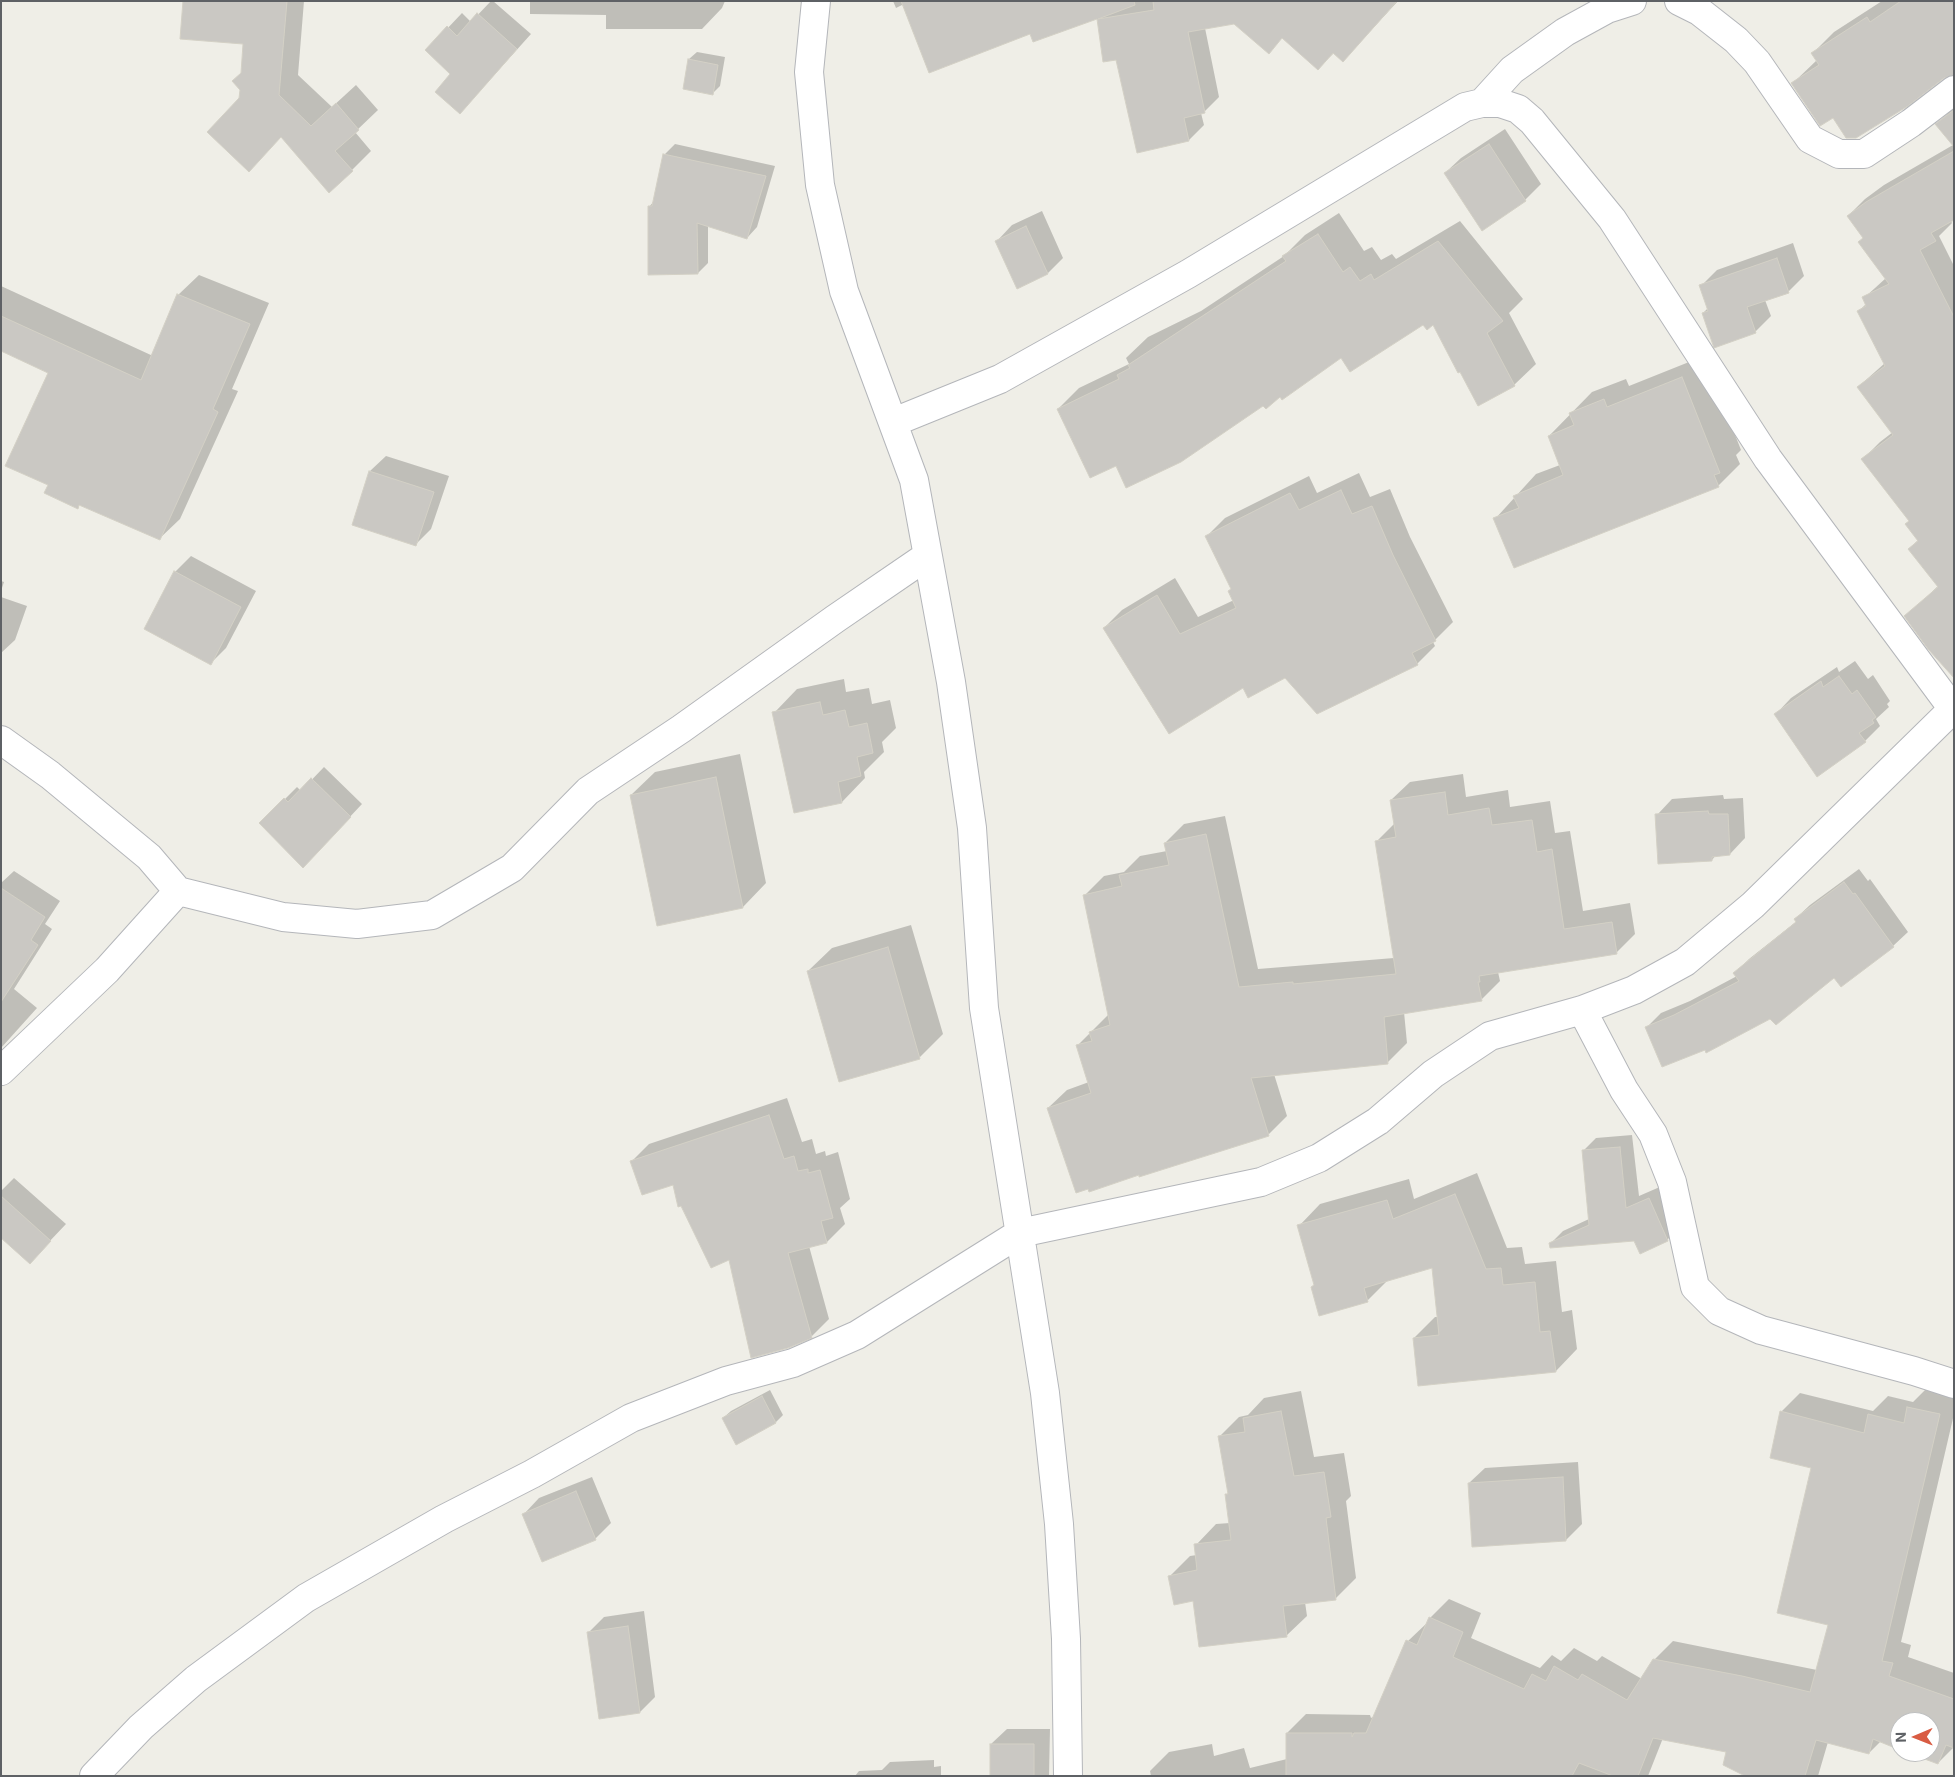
<!DOCTYPE html>
<html>
<head>
<meta charset="utf-8">
<style>
  body { margin:0 }
  #map { position:relative; width:1955px; height:1777px; overflow:hidden; background:#efeee7; font-family:Inter,sans-serif }
  canvas { display:block }
  .frame { position:absolute; inset:0; border:2px solid #5e6165; pointer-events:none }
  .north { position:absolute; left:1890px; top:1712px; width:50px; height:50px; box-sizing:border-box; background:#fff; border:1px solid #bfc0c1; border-radius:50%; rotate:269deg; font-size:14px; font-weight:700; line-height:20px; text-align:center; color:#5e6165 }
  .north::after { content:''; display:block; margin:auto; width:18px; height:22px; background:#d95c43; clip-path:polygon(50% 0,100% 100%,50% 72%,0 100%) }
</style>
</head>
<body>
<div id="map">
<canvas width="1955" height="1777"></canvas>
<div class="frame"></div>
<div class="north">N</div>
</div>
<script>
const c = document.querySelector('canvas').getContext('2d');
c.lineJoin = 'round';
function fillPath(path, color) { c.fillStyle = color; c.fill(path, 'evenodd'); }
const poly = rows => new Path2D(rows.map(r => 'M' + r).join(''));
function stroke(path, color, width, dash) { c.strokeStyle = color; c.lineWidth = width; c.lineCap = dash ? 'butt' : 'round'; c.setLineDash(dash || []); c.stroke(path); }
fillPath(poly([
  [184,1,304,1,298,75,332,107,356,85,378,110,355,132,371,151,352,170,282,136,241,98,245,43],
  [491,1,493,1,531,34,460,113,452,74,427,50,462,13,471,22],
  [530,1,725,1,722,8,702,29,606,29,606,15,530,14],
  [893,1,966,1,1030,32,904,4,896,8],
  [1133,1,1265,1,1205,28,1219,97,1204,112,1201,113,1204,125,1189,140,1117,58,1098,19,1113,4],
  [1279,1,1398,1,1343,61,1334,53,1318,68],
  [1882,1,1954,1,1834,116,1793,83,1817,60,1813,53,1834,32],
  [697,52,725,57,720,86,712,94,689,59],
  [1954,107,1954,218,1950,220,1952,223,1939,236,1954,266,1954,622,1906,617,1938,586,1909,549,1918,540,1910,521,1863,459,1880,442,1893,432,1858,387,1885,363,1859,311,1867,303,1864,298,1886,278,1864,237,1848,216,1865,199,1884,185,1953,145,1937,124],
  [1505,129,1541,184,1525,200,1445,173,1461,158],
  [675,144,775,166,757,227,747,238,708,225,708,263,698,273,649,207,654,201,664,155],
  [1042,211,1063,258,1048,273,1018,287,997,241,1012,225],
  [1339,213,1364,251,1372,247,1381,260,1392,254,1396,259,1460,221,1523,299,1509,313,1536,364,1514,385,1433,323,1423,324,1342,356,1263,405,1116,464,1058,409,1079,388,1129,364,1126,358,1148,337,1201,311,1284,256,1305,235],
  [1793,243,1804,276,1788,292,1765,300,1771,316,1755,332,1703,313,1708,308,1701,286,1717,270],
  [199,275,269,303,232,389,238,391,180,519,159,539,80,504,77,507,50,372,1,350,1,286,153,356,178,295],
  [1704,356,1741,450,1736,455,1740,464,1718,486,1495,519,1536,474,1560,465,1549,436,1592,392,1626,379,1629,386],
  [386,456,449,476,431,529,416,544,354,525,370,471],
  [1359,473,1370,497,1390,489,1410,537,1453,622,1433,642,1435,646,1417,664,1285,677,1244,686,1104,628,1122,610,1175,578,1198,617,1234,600,1232,589,1207,536,1225,518,1309,476,1317,493],
  [191,556,256,591,226,648,210,664,145,629,175,572],
  [1,581,4,582,1,591],
  [1,597,27,606,15,640,1,653],
  [1855,661,1868,679,1873,675,1890,701,1887,704,1889,707,1876,719,1880,726,1865,741,1776,714,1791,698,1837,667,1839,672],
  [844,679,846,692,869,688,872,704,890,700,896,728,882,742,884,752,864,772,865,778,842,802,774,713,797,689],
  [740,754,766,883,743,907,631,795,655,772],
  [324,767,362,804,315,854,261,823,297,787,301,791],
  [1463,774,1466,797,1508,790,1510,807,1550,801,1555,833,1570,831,1583,911,1630,903,1635,934,1616,953,1498,972,1500,981,1481,1000,1404,1012,1407,1043,1388,1062,1274,1074,1287,1116,1268,1135,1048,1108,1067,1090,1089,1082,1077,1046,1109,1014,1085,895,1104,876,1124,872,1140,856,1167,851,1165,843,1184,824,1225,816,1258,969,1394,958,1376,842,1395,823,1391,800,1410,782],
  [1723,795,1724,799,1743,798,1745,838,1730,854,1716,855,1712,860,1657,815,1672,799],
  [1859,869,1868,881,1870,879,1908,932,1893,946,1834,976,1771,1018,1706,1049,1647,1027,1661,1013,1690,1001,1737,976,1735,973,1749,959,1797,921,1795,919,1810,905],
  [14,871,60,901,45,924,52,929,14,989,37,1008,1,1048,1,883],
  [911,925,943,1034,919,1058,808,971,832,948],
  [787,1098,802,1142,812,1139,816,1154,825,1151,826,1156,838,1152,850,1199,840,1208,845,1224,827,1242,809,1246,829,1319,811,1337,730,1258,673,1183,631,1162,649,1144],
  [1632,1135,1639,1196,1662,1186,1680,1227,1667,1240,1634,1239,1550,1244,1563,1231,1589,1219,1583,1151,1596,1138],
  [1477,1173,1507,1248,1522,1247,1525,1264,1556,1261,1562,1312,1572,1310,1577,1349,1556,1371,1414,1338,1435,1317,1439,1317,1434,1266,1389,1279,1367,1301,1315,1284,1299,1226,1320,1204,1409,1179,1414,1199],
  [14,1178,66,1224,30,1262,1,1236,1,1191],
  [1927,1388,1954,1394,1954,1414,1901,1642,1911,1645,1908,1657,1954,1673,1954,1747,1938,1763,1910,1752,1930,1752,1930,1722,1900,1722,1900,1748,1881,1741,1869,1753,1828,1742,1818,1776,1747,1776,1727,1751,1663,1738,1648,1776,1151,1776,1150,1771,1169,1752,1212,1744,1214,1756,1244,1748,1250,1768,1287,1759,1287,1733,1306,1714,1370,1715,1371,1718,1376,1715,1408,1641,1428,1622,1430,1618,1449,1599,1481,1613,1471,1638,1540,1668,1552,1655,1561,1661,1574,1648,1597,1661,1602,1656,1642,1679,1654,1660,1673,1641,1817,1670,1830,1624,1812,1467,1781,1412,1800,1393,1873,1411,1888,1396,1913,1402],
  [770,1390,783,1415,776,1422,736,1443,723,1418,731,1411],
  [1301,1391,1314,1457,1344,1453,1351,1496,1346,1501,1356,1578,1335,1599,1305,1602,1307,1616,1286,1636,1194,1600,1170,1576,1190,1556,1197,1555,1196,1545,1216,1524,1230,1523,1226,1495,1229,1492,1219,1437,1239,1417,1248,1415,1264,1398],
  [1578,1462,1582,1524,1566,1540,1473,1546,1469,1483,1485,1468],
  [592,1477,611,1523,595,1539,524,1514,539,1498],
  [644,1611,655,1697,640,1712,589,1632,604,1617],
  [1007,1729,1050,1729,1049,1776,991,1776,991,1744],
  [934,1760,934,1767,941,1766,941,1776,855,1776,859,1771,882,1770,890,1762]
]), '#0003');
const building = poly([
  [183,1,287,1,279,95,311,126,336,103,359,130,335,151,353,171,329,193,281,137,249,172,207,132,239,98,240,90,232,81,241,73,243,44,180,39,183,1],
  [901,1,1134,1,1135,5,1098,19,1154,10,1153,1,1397,1,1343,62,1333,53,1318,70,1282,38,1269,54,1234,24,1188,32,1205,113,1184,118,1189,141,1137,153,1116,60,1103,62,1097,19,1033,42,1030,34,929,73,901,1],
  [1901,1,1954,1,1954,75,1944,78,1908,106,1856,138,1846,138,1833,118,1820,126,1791,83,1819,65,1811,53,1867,17,1870,22,1901,1],
  [477,13,517,49,460,114,435,92,450,74,425,50,447,26,457,36,477,13],
  [688,59,718,65,713,95,683,89,688,59],
  [1954,110,1954,147,1935,124,1954,110],
  [1489,144,1526,201,1482,231,1444,173,1489,144],
  [1954,151,1954,220,1931,233,1936,241,1920,250,1954,317,1954,678,1928,649,1904,616,1938,587,1908,549,1918,541,1905,524,1909,521,1861,459,1893,435,1857,387,1885,366,1857,311,1866,306,1862,297,1889,284,1858,242,1863,238,1847,216,1866,202,1954,151],
  [663,154,766,176,747,239,697,223,698,274,648,275,648,206,652,206,663,154],
  [1026,226,1048,274,1017,289,995,241,1026,226],
  [1318,234,1343,272,1350,267,1360,281,1371,274,1374,280,1438,241,1503,321,1487,333,1515,386,1478,406,1460,372,1458,373,1433,325,1427,330,1423,325,1350,372,1341,358,1282,400,1280,397,1266,409,1263,406,1181,462,1126,488,1116,466,1090,478,1057,409,1119,379,1117,375,1130,368,1128,365,1286,261,1282,256,1318,234],
  [1777,258,1789,293,1747,307,1756,333,1714,348,1702,313,1708,311,1699,285,1777,258],
  [177,294,250,324,213,409,218,412,160,540,79,505,78,509,44,493,48,485,5,466,48,373,1,351,1,316,141,380,177,294],
  [1682,377,1720,473,1714,475,1719,487,1514,568,1493,518,1519,508,1513,496,1563,475,1548,436,1574,425,1569,413,1604,399,1607,407,1682,377],
  [369,471,434,492,416,546,352,525,369,471],
  [1341,490,1352,514,1372,506,1393,555,1436,641,1412,653,1418,665,1317,714,1285,678,1248,698,1243,688,1169,734,1103,628,1157,595,1180,634,1236,608,1228,591,1231,589,1205,536,1290,493,1299,510,1341,490],
  [174,571,241,607,211,665,144,629,174,571],
  [1839,676,1852,694,1857,690,1876,717,1872,720,1874,723,1859,733,1866,742,1817,777,1774,714,1821,681,1823,687,1839,676],
  [820,702,823,715,845,710,849,727,867,723,873,753,857,757,861,776,838,782,842,803,794,813,772,712,820,702],
  [716,777,743,908,657,926,630,795,716,777],
  [311,778,351,817,303,868,259,823,284,798,288,802,311,778],
  [1445,792,1448,815,1489,808,1492,825,1532,820,1537,852,1552,849,1564,929,1612,922,1617,954,1479,976,1480,982,1478,982,1482,1001,1384,1017,1388,1064,1251,1078,1269,1136,1139,1177,1139,1175,1089,1192,1088,1189,1076,1193,1047,1108,1091,1093,1076,1045,1092,1041,1089,1032,1110,1025,1083,895,1122,886,1119,875,1169,865,1164,843,1206,834,1239,987,1293,982,1293,984,1396,974,1375,841,1396,837,1390,800,1445,792],
  [1708,811,1709,814,1728,814,1730,855,1712,857,1712,861,1658,864,1655,814,1708,811],
  [1844,882,1853,894,1855,893,1894,947,1841,987,1834,978,1776,1025,1770,1019,1706,1053,1705,1050,1662,1067,1645,1027,1674,1015,1739,981,1733,973,1796,922,1794,919,1844,882],
  [1,888,45,917,31,940,38,945,1,1002,1,888],
  [888,947,920,1059,839,1082,807,971,888,947],
  [769,1115,784,1159,794,1156,798,1171,808,1169,808,1173,820,1170,833,1218,821,1221,827,1243,788,1253,812,1338,788,1348,751,1358,729,1260,711,1268,681,1206,678,1207,673,1185,642,1195,630,1161,769,1115],
  [1620,1147,1626,1208,1649,1198,1668,1241,1640,1254,1634,1241,1550,1248,1549,1243,1589,1225,1582,1150,1620,1147],
  [1455,1194,1486,1269,1501,1268,1503,1285,1535,1282,1540,1332,1550,1331,1556,1372,1418,1386,1413,1338,1439,1335,1432,1268,1364,1288,1368,1302,1319,1316,1311,1287,1314,1285,1297,1225,1387,1200,1393,1219,1455,1194],
  [1,1196,51,1241,30,1264,1,1238,1,1196],
  [762,1396,776,1423,736,1445,722,1418,762,1396],
  [1907,1407,1940,1414,1882,1661,1893,1663,1889,1676,1954,1699,1954,1748,1946,1745,1938,1764,1906,1752,1930,1752,1930,1722,1900,1722,1900,1750,1873,1739,1869,1754,1816,1740,1805,1776,1745,1776,1723,1765,1726,1752,1653,1738,1638,1776,1613,1776,1579,1763,1572,1776,1286,1776,1286,1733,1352,1733,1352,1737,1354,1733,1366,1733,1406,1640,1417,1645,1429,1617,1463,1632,1453,1657,1524,1689,1532,1674,1546,1681,1554,1666,1578,1680,1582,1674,1627,1700,1653,1659,1742,1676,1810,1692,1828,1625,1777,1613,1811,1468,1770,1458,1780,1411,1864,1433,1868,1414,1904,1423,1907,1407],
  [1281,1411,1294,1476,1324,1472,1331,1517,1326,1518,1336,1600,1283,1606,1287,1637,1199,1647,1193,1601,1174,1605,1168,1576,1197,1570,1194,1544,1231,1540,1225,1494,1228,1494,1218,1436,1245,1432,1243,1418,1281,1411],
  [1563,1477,1566,1541,1472,1547,1468,1483,1563,1477],
  [576,1491,596,1540,542,1562,522,1514,576,1491],
  [628,1626,640,1713,599,1719,587,1632,628,1626],
  [990,1744,1034,1744,1034,1776,990,1776,990,1744]
]);
fillPath(building, '#cac8c3');
stroke(building, '#d3d0c5', 1);
const minor = poly([
  [816,1,809,72,820,185,844,291,914,480,951,682,972,828,984,1008,1045,1393,1059,1524,1066,1639,1068,1776],
  [1679,1,1699,11,1736,40,1757,62,1810,139,1839,154,1864,154,1911,123,1954,90],
  [1482,103,1512,70,1565,32,1607,9,1632,1],
  [894,422,1000,379,1188,274,1465,107,1482,103,1500,103,1518,109,1532,121,1612,219,1768,459,1953,709],
  [1,740,50,775,149,857,178,891,283,917,357,924,432,915,512,868,588,791,681,729,835,619,927,556],
  [1582,1010,1624,1090,1653,1134,1672,1182,1695,1287,1719,1311,1761,1330,1914,1371,1954,1384],
  [1,1071,107,970,178,891],
  [94,1776,141,1727,196,1679,306,1598,444,1519,532,1474,631,1418,726,1381,793,1363,857,1335,1020,1233,1261,1182,1319,1158,1378,1121,1433,1074,1490,1036,1582,1010,1634,990,1685,962,1753,905,1954,708]
]);
stroke(minor, '#b4b6ba', 30);
stroke(minor, '#fff', 28);
</script>
</body>
</html>
